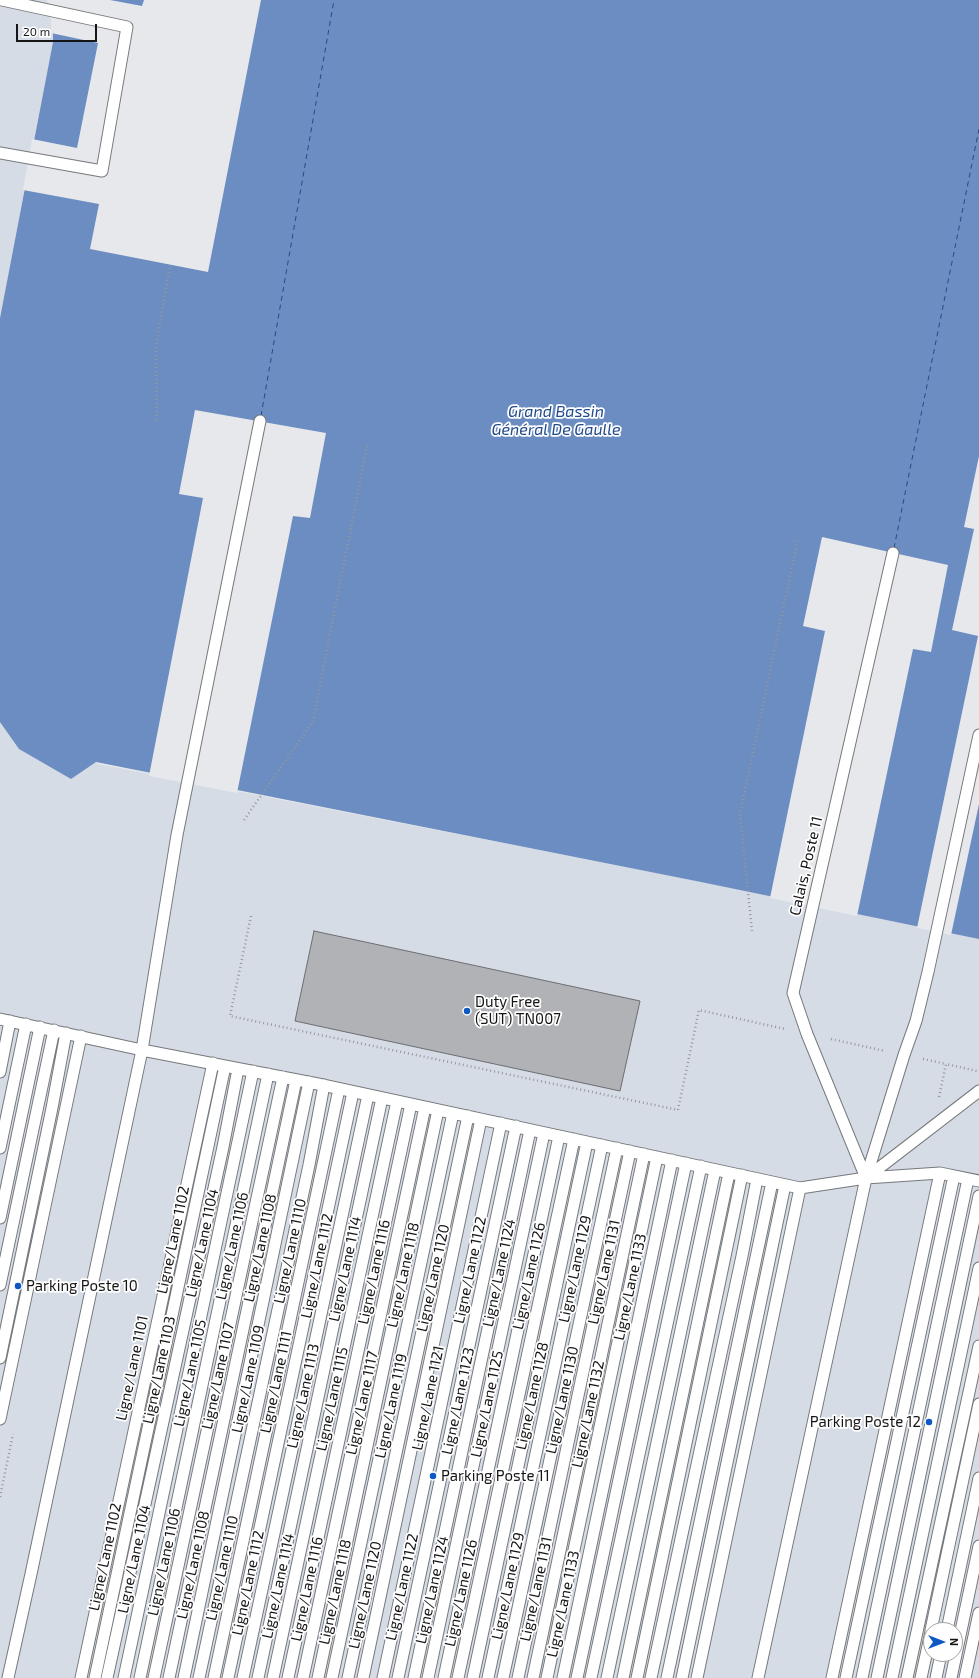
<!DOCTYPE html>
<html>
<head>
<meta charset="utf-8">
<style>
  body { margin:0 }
  #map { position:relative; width:979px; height:1678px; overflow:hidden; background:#e6e8eb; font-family:"Exo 2",sans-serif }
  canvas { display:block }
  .north { position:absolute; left:923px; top:1622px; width:40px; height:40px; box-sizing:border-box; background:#fff; border:1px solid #a1a1a2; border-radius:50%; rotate:90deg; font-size:11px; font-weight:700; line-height:16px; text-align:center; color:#151516 }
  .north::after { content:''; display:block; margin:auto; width:14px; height:18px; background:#0d58c3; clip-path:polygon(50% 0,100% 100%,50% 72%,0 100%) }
  .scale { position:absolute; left:16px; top:24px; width:81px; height:18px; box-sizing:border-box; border:2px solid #151516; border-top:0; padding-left:5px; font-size:12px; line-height:14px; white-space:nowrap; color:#151516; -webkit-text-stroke:3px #fff; paint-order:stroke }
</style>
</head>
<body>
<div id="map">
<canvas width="979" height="1678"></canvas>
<div class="north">N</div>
<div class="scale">20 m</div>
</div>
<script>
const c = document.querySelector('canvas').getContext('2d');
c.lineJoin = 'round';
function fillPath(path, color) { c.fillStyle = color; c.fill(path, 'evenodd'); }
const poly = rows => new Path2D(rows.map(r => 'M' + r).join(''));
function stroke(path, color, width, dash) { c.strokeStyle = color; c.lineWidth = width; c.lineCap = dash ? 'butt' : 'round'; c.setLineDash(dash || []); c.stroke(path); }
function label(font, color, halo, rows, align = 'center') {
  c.font = font + ' "Exo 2",sans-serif'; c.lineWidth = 3.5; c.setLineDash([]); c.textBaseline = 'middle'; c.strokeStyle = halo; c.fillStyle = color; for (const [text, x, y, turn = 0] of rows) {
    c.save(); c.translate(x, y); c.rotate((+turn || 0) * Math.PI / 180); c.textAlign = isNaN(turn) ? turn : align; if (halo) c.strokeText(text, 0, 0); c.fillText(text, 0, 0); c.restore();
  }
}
fillPath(poly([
  [0,0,52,0,53,42,0,318],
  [0,713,98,764,979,936,979,1678,0,1678],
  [931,1630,955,1630,955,1654,931,1654]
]), '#d6dce6');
fillPath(poly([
  [49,0,979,0,979,939,696,881,96,762,71,779,19,749,0,722,0,318,53,42,53,18]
]), '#6c8dc1');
fillPath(poly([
  [47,0,110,0,142,6,144,0,261,0,208,272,90,249,99,204,23,190,32,139,77,148,98,43,51,33,51,19],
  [195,410,326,433,310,518,293,516,237,793,149,776,203,498,179,494],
  [979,456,979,804,951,935,917,928,978,636,952,630,974,529,964,527],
  [822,537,948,565,931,652,913,649,857,916,770,898,825,631,803,626]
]), '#e6e8eb');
stroke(poly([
  [261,416,334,0],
  [894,548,979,129]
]), '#224b8c', 1, [5, 4]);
const building = poly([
  [314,931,640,1001,620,1091,295,1021,314,931]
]);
fillPath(building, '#b0b2b5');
stroke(building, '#6c6e71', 1);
const lane = poly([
  [0,153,102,171,127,27,2,0],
  [0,1019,142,1050,318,1084,800,1188,866,1178,940,1173,979,1181],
  [0,1072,10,1021],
  [0,1148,26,1024],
  [866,1178,807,1034,793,993,893,553],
  [866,1178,979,1091],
  [0,1218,40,1027],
  [0,1285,54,1030],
  [0,1358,52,1108,66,1033],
  [0,1419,81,1036],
  [931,1630,979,1404],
  [947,1630,979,1478],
  [8,1678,31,1574,142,1050,177,835,260,421],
  [81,1678,213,1063],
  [95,1678,225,1066],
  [107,1678,223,1147,238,1069],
  [124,1678,253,1071],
  [140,1678,268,1074],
  [154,1678,283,1077],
  [169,1678,296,1080],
  [184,1678,309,1082],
  [199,1678,309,1165,324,1085],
  [214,1678,339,1089],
  [228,1678,353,1092],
  [243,1678,368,1095],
  [258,1678,382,1098],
  [273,1678,397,1101],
  [288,1678,411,1104],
  [303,1678,425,1107],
  [318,1678,438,1110],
  [332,1678,453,1113],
  [348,1678,468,1116],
  [363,1678,481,1119],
  [383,1678,501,1123],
  [398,1678,516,1126],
  [414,1678,530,1130],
  [428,1678,544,1133],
  [444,1678,559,1136],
  [458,1678,574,1139],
  [473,1678,587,1142],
  [488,1678,602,1145],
  [503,1678,617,1148],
  [518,1678,630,1151],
  [533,1678,644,1154],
  [547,1678,657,1157],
  [563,1678,672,1160],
  [577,1678,686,1163],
  [591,1678,701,1166],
  [607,1678,715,1170],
  [623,1678,729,1173],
  [637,1678,742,1175],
  [651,1678,742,1256,757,1179],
  [667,1678,772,1182],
  [682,1678,785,1185],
  [697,1678,800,1188],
  [758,1678,866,1178,904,1055,916,1021,928,972,979,735],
  [832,1678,940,1173],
  [846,1678,954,1176],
  [862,1678,968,1179],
  [877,1678,979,1196],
  [892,1678,979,1268],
  [907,1678,979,1346],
  [921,1678,931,1632],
  [936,1678,941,1654],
  [951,1678,979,1546],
  [965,1678,979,1613]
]);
stroke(lane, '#76787b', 13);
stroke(poly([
  [157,420,156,346,170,265],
  [244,820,313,721,367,446],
  [251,916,230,1016,678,1110,699,1010,785,1029],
  [752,931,740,814,798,538],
  [831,1039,885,1051],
  [923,1059,946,1064],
  [939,1097,946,1064,977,1071],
  [0,1497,13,1434]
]), '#969799', 2.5, [1, 3]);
stroke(lane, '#fff', 11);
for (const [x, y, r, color] of [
  [467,1011,4,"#0d58c3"],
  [18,1286,4,"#0d58c3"],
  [929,1422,4,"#0d58c3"],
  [433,1476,4,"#0d58c3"]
]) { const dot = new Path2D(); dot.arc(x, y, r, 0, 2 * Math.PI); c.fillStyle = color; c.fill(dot); stroke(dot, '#fff', 1.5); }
label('15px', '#151516', '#fff', [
  ["Calais, Poste 11",806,866,-77],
  ["Ligne/Lane 1102",173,1240,-78],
  ["Ligne/Lane 1104",202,1243,-78],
  ["Ligne/Lane 1106",232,1246,-78],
  ["Ligne/Lane 1108",260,1248,-78],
  ["Ligne/Lane 1110",290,1251,-78],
  ["Ligne/Lane 1112",317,1266,-78],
  ["Ligne/Lane 1114",345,1269,-78],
  ["Ligne/Lane 1129",575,1269,-78],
  ["Ligne/Lane 1122",470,1270,-78],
  ["Ligne/Lane 1116",374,1272,-78],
  ["Ligne/Lane 1131",604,1272,-78],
  ["Ligne/Lane 1124",499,1273,-78],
  ["Ligne/Lane 1118",403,1275,-78],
  ["Ligne/Lane 1126",529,1276,-78],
  ["Ligne/Lane 1120",433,1278,-78],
  ["Ligne/Lane 1133",630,1287,-78],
  ["Ligne/Lane 1101",132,1368,-78],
  ["Ligne/Lane 1103",159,1370,-78],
  ["Ligne/Lane 1105",190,1373,-78],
  ["Ligne/Lane 1107",218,1376,-78],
  ["Ligne/Lane 1109",248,1379,-78],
  ["Ligne/Lane 1111",276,1382,-78],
  ["Ligne/Lane 1113",303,1396,-78],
  ["Ligne/Lane 1128",532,1396,-78],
  ["Ligne/Lane 1121",428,1398,-78],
  ["Ligne/Lane 1115",332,1399,-78],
  ["Ligne/Lane 1130",562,1400,-78],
  ["Ligne/Lane 1123",458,1401,-78],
  ["Ligne/Lane 1117",362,1403,-78],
  ["Ligne/Lane 1125",487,1404,-78],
  ["Ligne/Lane 1119",391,1406,-78],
  ["Ligne/Lane 1132",588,1414,-78],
  ["Ligne/Lane 1102",105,1557,-78],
  ["Ligne/Lane 1104",134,1559,-78],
  ["Ligne/Lane 1106",164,1562,-78],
  ["Ligne/Lane 1108",193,1565,-78],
  ["Ligne/Lane 1110",222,1568,-78],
  ["Ligne/Lane 1112",248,1583,-78],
  ["Ligne/Lane 1114",278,1586,-78],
  ["Ligne/Lane 1129",508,1586,-78],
  ["Ligne/Lane 1122",402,1587,-78],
  ["Ligne/Lane 1116",307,1589,-78],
  ["Ligne/Lane 1131",536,1589,-78],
  ["Ligne/Lane 1124",432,1590,-78],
  ["Ligne/Lane 1118",335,1592,-78],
  ["Ligne/Lane 1126",461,1593,-78],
  ["Ligne/Lane 1120",365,1595,-78],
  ["Ligne/Lane 1133",563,1604,-78]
]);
label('15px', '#151516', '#fff', [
  ["Duty Free",475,1002],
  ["(SUT) TN007",475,1019],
  ["Parking Poste 10",26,1286],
  ["Parking Poste 12",921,1422,"right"],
  ["Parking Poste 11",441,1476]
], 'left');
label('italic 16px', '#224b8c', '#fff', [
  ["Grand Bassin",556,412],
  ["Général De Gaulle",556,430]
]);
</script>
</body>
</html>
